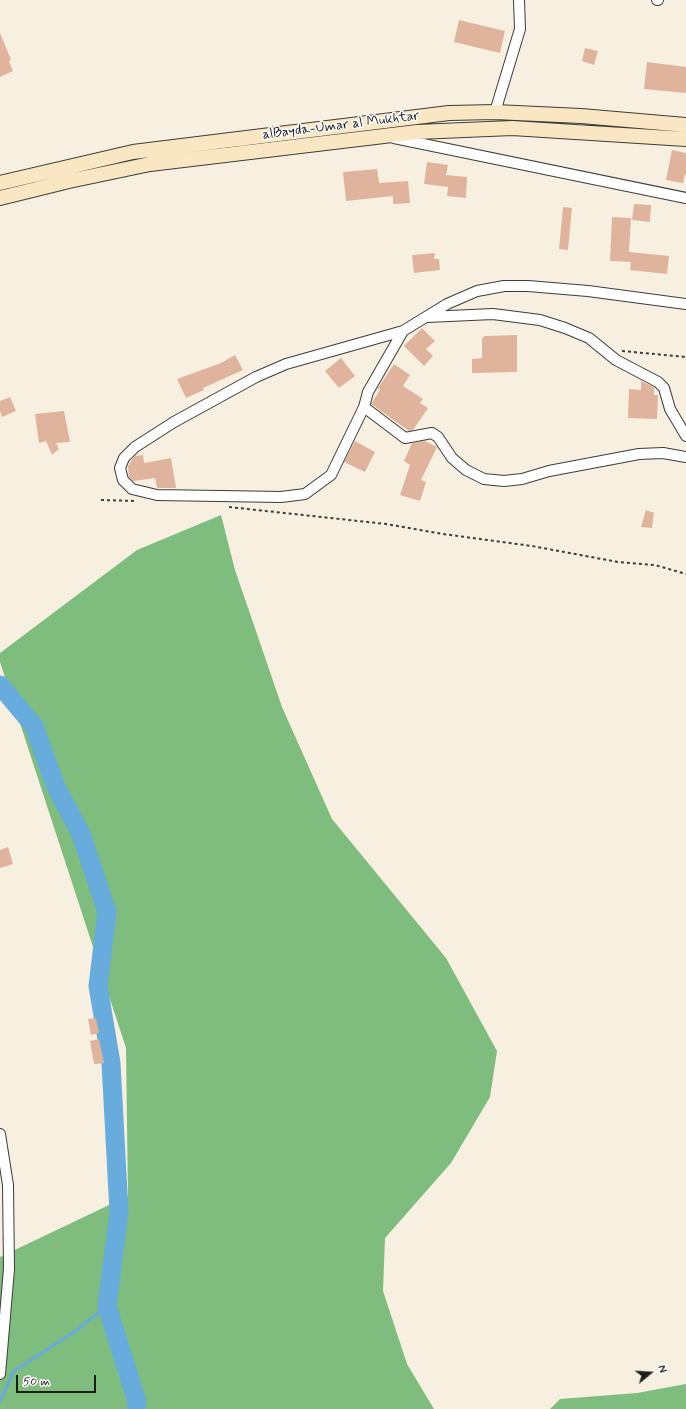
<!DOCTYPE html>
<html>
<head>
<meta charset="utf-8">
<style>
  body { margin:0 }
  #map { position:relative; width:686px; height:1409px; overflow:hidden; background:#f7f0e1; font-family:Mynerve,sans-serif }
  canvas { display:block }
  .north { position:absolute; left:630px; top:1353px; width:40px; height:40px; -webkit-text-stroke:3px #fff; paint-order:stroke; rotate:72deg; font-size:11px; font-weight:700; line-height:16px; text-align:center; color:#1c1c1c }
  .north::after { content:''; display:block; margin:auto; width:14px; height:18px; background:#1c1c1c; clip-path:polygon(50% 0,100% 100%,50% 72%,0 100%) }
  .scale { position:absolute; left:16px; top:1375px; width:80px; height:18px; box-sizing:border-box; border:2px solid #1c1c1c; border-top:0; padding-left:5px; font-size:12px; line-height:14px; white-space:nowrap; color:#1c1c1c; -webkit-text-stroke:3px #fff; paint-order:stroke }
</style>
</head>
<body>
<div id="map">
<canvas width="686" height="1409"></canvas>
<div class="north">N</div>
<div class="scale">50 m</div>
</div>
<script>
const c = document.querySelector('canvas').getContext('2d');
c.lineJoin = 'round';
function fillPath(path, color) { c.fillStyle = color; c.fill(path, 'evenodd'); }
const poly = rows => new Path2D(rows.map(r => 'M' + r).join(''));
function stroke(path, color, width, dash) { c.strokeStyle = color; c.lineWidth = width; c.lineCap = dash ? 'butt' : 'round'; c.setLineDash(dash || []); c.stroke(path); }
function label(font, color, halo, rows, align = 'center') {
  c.font = font + ' Mynerve,sans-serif'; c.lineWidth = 3; c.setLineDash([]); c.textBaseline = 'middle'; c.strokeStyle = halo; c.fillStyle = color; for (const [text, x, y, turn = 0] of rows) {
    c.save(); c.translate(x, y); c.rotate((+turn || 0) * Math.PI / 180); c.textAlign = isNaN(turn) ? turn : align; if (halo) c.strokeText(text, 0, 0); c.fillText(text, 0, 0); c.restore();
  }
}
fillPath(poly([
  [221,515,235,570,282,707,332,819,446,958,497,1051,490,1097,451,1163,385,1238,383,1291,407,1364,434,1409,0,1409,0,1257,128,1196,126,1048,0,662,0,653,137,550],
  [686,1384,686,1409,550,1409,560,1399,637,1393]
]), '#7ebd7e');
stroke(poly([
  [0,1401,14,1371,77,1330,107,1306]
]), '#68abdd', 3);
stroke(poly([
  [0,685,34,726,56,787,81,834,107,912,98,986,111,1063,119,1212,107,1306,137,1402,136,1409]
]), '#68abdd', 19);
fillPath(poly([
  [459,20,505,31,500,53,454,42],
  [0,33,11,60,9,61,13,71,0,77],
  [585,48,598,51,594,65,582,61],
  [647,62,686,67,686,93,644,89],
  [672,150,686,153,686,174,685,174,683,183,666,180],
  [427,162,448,165,446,175,467,177,466,198,447,196,448,187,424,184],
  [377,169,379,183,408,181,410,203,393,204,393,196,346,201,343,172],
  [634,204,651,205,650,222,632,220],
  [563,207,572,208,568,250,559,249],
  [612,217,631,218,629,252,669,256,667,274,630,270,631,262,610,261],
  [435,253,434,259,439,259,440,270,414,273,412,255],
  [422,328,435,341,426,349,433,356,424,366,404,346],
  [517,335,517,372,472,373,472,359,482,358,482,338,485,336],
  [235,355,243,370,203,388,204,390,186,398,177,379,221,363],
  [341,358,355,376,339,388,325,371],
  [394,364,410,375,403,386,423,399,420,403,428,408,413,430,409,431,371,404,380,390,378,388],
  [641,381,654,387,654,395,658,395,657,419,628,418,629,389,641,390],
  [10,397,16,411,2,417,0,411,0,401],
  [64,411,70,442,56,443,59,449,52,455,46,441,39,443,35,414],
  [355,441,375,452,365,472,344,462],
  [425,441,437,447,421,480,426,482,420,501,400,495,410,465,404,461,412,443],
  [143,455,144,463,171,458,176,488,157,488,155,478,133,481,129,477,128,466,135,456],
  [646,510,654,513,652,528,641,527],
  [8,847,13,864,0,868,0,850],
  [96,1018,99,1033,91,1035,88,1019],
  [99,1039,104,1063,94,1064,90,1041]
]), '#e0b39c');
const minor = poly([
  [657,0,658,0],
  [495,112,520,29,519,0],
  [394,138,686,198],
  [427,317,493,314,540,320,565,328,589,338,616,360,658,382,664,388,670,409,686,436],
  [403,331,368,392,364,407,405,438,432,433,438,437,452,458,466,470,484,479,504,481,522,479,549,471,639,454,663,453,686,457],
  [364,407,331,475,305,494,281,497,157,495,132,489,123,480,120,468,124,458,135,447,174,422,256,377,286,364,403,331,447,304,477,291,504,286,528,286,588,291,686,304],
  [0,1134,8,1185,9,1269,0,1374]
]);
const secondary = poly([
  [0,183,133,152,449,113,495,112,581,116,686,125],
  [0,198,69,181,150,164,417,132,512,128,686,139]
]);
stroke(minor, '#3d3c3a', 12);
stroke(secondary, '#3d3c3a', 16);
stroke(poly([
  [622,351,686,357],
  [101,500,137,501],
  [229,507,386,524,443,534,532,546,618,562,655,565,686,574]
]), '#3d3c3a', 2, [3, 3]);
stroke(minor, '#fff', 10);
stroke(secondary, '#f9e7c3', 14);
label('14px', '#1c1c1c', '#fff', [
  ["alBayda-Umar al Mukhtar",341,126,-7]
]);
</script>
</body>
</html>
